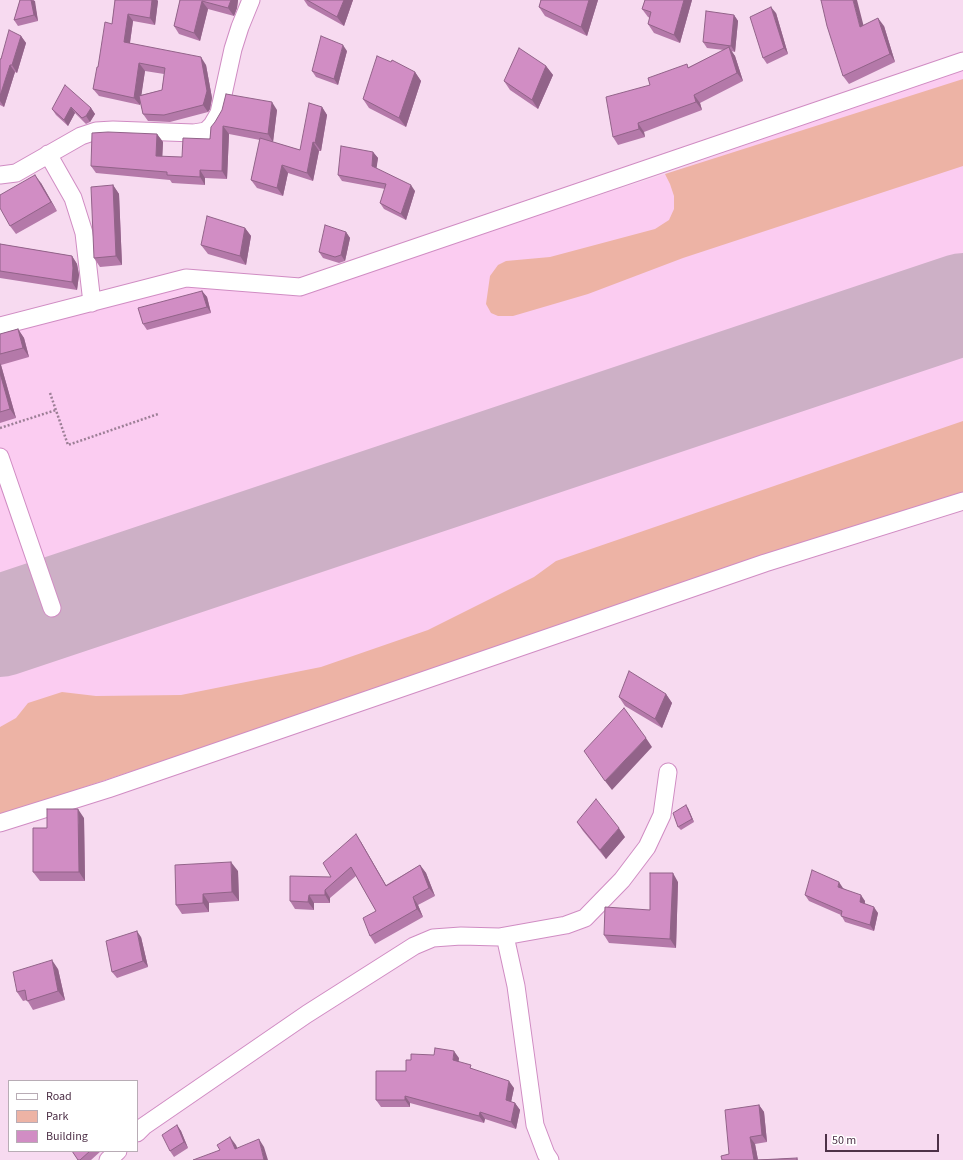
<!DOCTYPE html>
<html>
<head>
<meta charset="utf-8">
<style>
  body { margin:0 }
  #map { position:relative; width:963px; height:1160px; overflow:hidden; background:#f7daf0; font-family:"Source Sans 3",sans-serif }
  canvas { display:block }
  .legend { position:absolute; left:8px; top:1080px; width:130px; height:72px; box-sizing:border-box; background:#fff; border:1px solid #b8acb5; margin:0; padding:5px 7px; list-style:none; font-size:12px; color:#4d3047 }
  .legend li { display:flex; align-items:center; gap:8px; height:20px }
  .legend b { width:20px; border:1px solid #b8acb5 }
  .scale { position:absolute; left:825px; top:1134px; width:114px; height:18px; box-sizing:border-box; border:2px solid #4d3047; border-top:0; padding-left:5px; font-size:12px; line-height:14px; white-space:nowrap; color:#4d3047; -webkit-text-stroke:3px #fff; paint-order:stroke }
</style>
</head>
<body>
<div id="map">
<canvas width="963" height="1160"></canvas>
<ul class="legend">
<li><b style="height:5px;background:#fff"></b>Road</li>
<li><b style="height:11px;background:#edb3a5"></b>Park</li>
<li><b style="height:11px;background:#d18dc4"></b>Building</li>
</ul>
<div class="scale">50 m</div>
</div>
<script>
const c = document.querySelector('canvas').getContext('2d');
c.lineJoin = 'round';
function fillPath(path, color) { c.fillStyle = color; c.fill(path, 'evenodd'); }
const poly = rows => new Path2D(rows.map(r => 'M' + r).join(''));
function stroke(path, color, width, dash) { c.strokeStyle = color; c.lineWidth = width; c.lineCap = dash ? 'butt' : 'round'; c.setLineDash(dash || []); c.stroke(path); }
fillPath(poly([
  [963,70,963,495,0,815,0,332,193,286,300,292,665,174,861,104]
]), '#fbccf1');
fillPath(poly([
  [963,79,963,166,683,258,588,294,513,316,498,316,491,313,486,304,490,276,498,265,506,261,550,257,655,229,669,220,674,209,674,196,670,184,665,174],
  [963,421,963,495,0,815,0,727,16,718,28,703,62,692,96,696,181,695,321,667,428,630,534,577,556,561]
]), '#edb3a5');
stroke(poly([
  [0,626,963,304]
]), '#cdb0c6', 102);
const minor = poly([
  [48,154,73,198,84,233,92,303],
  [0,175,16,173,81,136,96,131,113,130,194,133,206,131,212,125,219,113,233,49,240,27,251,0],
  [0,326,186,278,300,287,963,61],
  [0,457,52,608],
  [0,823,108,789,765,563,963,501],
  [505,936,516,986,535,1125,546,1154,550,1160],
  [137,1133,144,1126,307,1014,414,946,433,938,461,936,499,937,566,925,585,918,622,880,647,847,662,815,668,772],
  [108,1160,118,1151]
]);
stroke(minor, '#d08cc3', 19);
stroke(poly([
  [50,393,68,445,158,414],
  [0,428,56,410]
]), '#9c7f96', 2.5, [2, 2]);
stroke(minor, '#fff', 17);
fillPath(poly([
  [20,0,34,0,38,21,18,26,14,20],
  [113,0,157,0,158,1,155,25,133,21,130,43,206,65,212,98,210,109,208,112,170,122,148,121,143,114,140,100,140,105,99,96,93,89,98,67,112,24,115,0],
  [145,71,164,74,162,90,141,95],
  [180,0,238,0,237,8,234,16,208,9,200,41,179,34,174,26],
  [304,0,353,0,344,26,308,6],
  [541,0,598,0,587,36,545,16,539,7],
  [645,0,692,0,680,43,654,33,648,24,650,18,648,17,642,9],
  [776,13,788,54,767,64,763,58],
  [734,15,738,21,735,52,731,51,735,56,743,81,700,103,702,110,644,132,645,137,618,145,613,137,650,85,689,67,724,50,707,48,703,42],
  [863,25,884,26,895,62,849,84,843,76],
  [21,36,26,43,17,73,15,72,4,107,0,105,0,59,1,59],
  [347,51,338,85,316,77,312,71],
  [546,66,553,75,538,109,510,90,504,81],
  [415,72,421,81,406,127,369,108,363,99],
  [322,107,327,115,321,151,319,151,313,181,288,173,283,196,257,188,251,180,260,140,229,134,227,179,205,178,205,185,172,183,170,180,96,173,91,166,157,134,163,142,162,157,182,157,210,139,211,127,277,110,273,142,300,150],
  [91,108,95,114,90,122,86,124,75,113,68,126,56,115,52,109],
  [373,152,378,158,376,168,415,191,406,220,384,209,380,203,385,189,342,181,338,175],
  [41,183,57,211,16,234,10,226],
  [113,185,119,194,122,265,100,267,94,258],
  [245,228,251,236,246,265,208,254,201,245],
  [346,232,350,238,345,261,339,263,323,258,319,252],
  [0,244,72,256,77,264,79,275,77,290,0,278],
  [202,291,207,297,211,313,147,330,143,324],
  [18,329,24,338,29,357,1,365,16,418,0,423,0,334],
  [666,694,672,703,662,728,625,706,619,697],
  [688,808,694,822,681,830,678,827],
  [84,818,85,881,40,881,33,872],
  [577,822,625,837,606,859,583,831],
  [361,842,386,885,420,865,426,873,435,896,418,905,423,917,375,944,370,936,376,911,356,876,330,898,330,903,314,903,314,910,295,909,290,901,331,877],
  [238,871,239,901,209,903,209,912,182,914,176,905],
  [678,882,676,948,609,943,604,935,650,910],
  [843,888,865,901,865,904,878,913,874,931,845,922,841,915,809,901,805,895],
  [141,937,148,967,117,978,112,972],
  [58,969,65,1000,33,1010,27,1000,23,1001,17,992],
  [459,1058,458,1062,514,1088,511,1102,515,1103,520,1110,516,1129,485,1119,484,1123,410,1103,410,1107,381,1107,376,1100,406,1071,411,1060],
  [759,1105,764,1112,767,1142,755,1144,758,1160,797,1158,798,1160,722,1160,729,1154],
  [177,1125,181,1131,188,1148,174,1157,170,1151],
  [72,1151,101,1151,91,1160,78,1160]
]), '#b479a9');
fillPath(poly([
  [31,0,35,1,38,21,34,15],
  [152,0,157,0,158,1,155,25,150,18],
  [231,0,238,0,237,8,234,16,228,8],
  [344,0,353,0,344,26,337,17],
  [589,0,598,0,587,36,581,27],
  [684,0,692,0,680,43,674,35],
  [853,0,857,0,866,35,860,27],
  [202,1,208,9,200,41,194,33],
  [771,7,776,13,788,54,784,48],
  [128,14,133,21,129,49,124,42],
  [734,15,738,21,735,52,731,46],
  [878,18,884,26,895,62,890,54],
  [21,36,26,43,17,73,12,65],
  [343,45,347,51,338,85,334,79],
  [729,47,735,56,743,81,737,73],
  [201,57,206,65,212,98,210,109,208,112,203,105],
  [139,63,145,71,140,105,134,98],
  [10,65,15,72,4,107,0,101,0,96],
  [546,66,553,75,538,109,532,100],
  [415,72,421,81,406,127,399,118],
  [694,95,700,103,702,110,696,102],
  [272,102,277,110,273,142,268,134],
  [71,107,75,113,68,126,64,120],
  [322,107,327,115,321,151,315,143],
  [91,108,95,114,90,122,86,116],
  [638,123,644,132,645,137,639,129],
  [223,126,229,134,227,179,222,171],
  [157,134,163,142,162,164,156,156],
  [313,142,319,151,313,181,307,173],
  [373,152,378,158,376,172,372,166],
  [282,165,288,173,283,196,277,188],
  [200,170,205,178,205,185,200,177],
  [35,175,41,183,57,211,51,202],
  [113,185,119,194,122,265,116,256],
  [411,185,415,191,406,220,401,214],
  [245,228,251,236,246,265,240,256],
  [346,232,350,238,345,261,341,255],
  [72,256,77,264,79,275,77,290,72,282],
  [202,291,207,297,211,313,207,307],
  [18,329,24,338,29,357,23,348],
  [0,363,1,365,16,418,10,409,0,373],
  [666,694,672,703,662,728,655,719],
  [646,738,652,747,612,790,605,781],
  [686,805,688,808,694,822,692,819],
  [78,809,84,818,85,881,79,872],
  [619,828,625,837,606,859,600,850],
  [356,834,361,842,391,894,386,886],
  [231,862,238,871,239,901,232,892],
  [420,865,426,873,435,896,429,888],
  [673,873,678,882,676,948,670,939],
  [839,882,843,888,842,893,838,887],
  [325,890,330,898,330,903,325,895],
  [203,894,209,903,209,912,203,903],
  [309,895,314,903,314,910,308,902],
  [861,895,865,901,864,908,860,902],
  [413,897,418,905,423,917,417,909],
  [874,907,878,913,874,931,870,925],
  [137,931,141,937,148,967,143,961],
  [52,960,58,969,65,1000,58,991],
  [454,1051,459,1058,458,1067,453,1060],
  [509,1081,514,1088,510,1107,506,1100],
  [405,1096,410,1103,410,1107,405,1100],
  [515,1103,520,1110,516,1129,511,1122],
  [759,1105,764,1112,767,1142,762,1135],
  [480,1112,485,1119,484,1123,479,1116],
  [177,1125,181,1131,188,1148,184,1142],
  [230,1137,236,1145,241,1156,235,1149],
  [750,1137,755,1144,758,1160,754,1160],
  [259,1139,264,1147,268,1160,264,1160]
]), '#926389');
const building = poly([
  [20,0,31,0,34,15,14,20,20,0],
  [115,0,152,0,150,18,128,14,124,42,201,57,207,91,204,102,203,105,164,115,143,114,139,96,162,90,165,68,139,63,134,98,93,89,97,67,98,67,105,22,112,24,115,0],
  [180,0,231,0,228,8,202,1,194,33,174,26,180,0],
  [307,0,344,0,337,17,307,0],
  [541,0,589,0,581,27,539,7,541,0],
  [645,0,684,0,674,35,648,24,651,12,642,9,645,0],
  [821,0,853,0,860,27,878,18,890,54,843,76,827,26,821,0],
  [771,7,784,48,763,58,750,17,771,7],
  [706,11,734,15,731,46,703,42,706,11],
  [9,30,21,36,12,65,10,65,0,96,0,59,1,59,9,30],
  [321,36,343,45,334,79,312,71,321,36],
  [729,47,737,73,694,95,696,102,638,123,639,129,613,137,606,97,650,85,648,78,687,64,688,68,729,47],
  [519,48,546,66,532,100,504,81,519,48],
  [377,56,391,62,392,60,415,72,399,118,363,99,377,56],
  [65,85,91,108,86,116,82,118,71,107,64,120,52,109,65,85],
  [226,94,272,102,268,134,223,126,222,171,200,170,200,177,167,175,167,172,91,166,92,133,108,132,157,134,156,156,182,157,183,138,210,139,211,127,215,122,222,110,226,94],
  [309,103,322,107,315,143,313,142,307,173,282,165,277,188,251,180,260,138,300,150,309,103],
  [341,146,373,152,372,166,411,185,401,214,380,203,386,184,338,175,341,146],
  [35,175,51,202,10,226,0,208,0,195,35,175],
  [113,185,116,256,94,258,91,187,113,185],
  [207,216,245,228,240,256,201,245,207,216],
  [325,225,346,232,341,255,335,257,319,252,325,225],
  [0,244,72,256,73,268,72,282,0,271,0,244],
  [202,291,207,307,143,324,138,308,202,291],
  [18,329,23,348,0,354,0,334,18,329],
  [0,373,10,409,0,412,0,373],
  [629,671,666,694,655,719,619,697,629,671],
  [624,708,646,738,605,781,584,751,624,708],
  [596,799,619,828,600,850,577,822,596,799],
  [686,805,692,819,678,827,673,813,686,805],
  [47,809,78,809,79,872,33,872,33,828,47,828,47,809],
  [356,834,386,886,420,865,429,888,413,897,417,909,370,936,363,918,376,911,351,867,325,890,325,895,309,895,308,902,290,901,290,876,331,877,323,863,356,834],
  [231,862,232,892,203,894,203,903,176,905,175,865,231,862],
  [812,870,839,882,838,887,861,895,860,902,874,907,870,925,841,916,842,911,805,895,812,870],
  [650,873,673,873,670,939,604,935,605,907,650,910,650,873],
  [137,931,143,961,112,972,106,941,137,931],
  [52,960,58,991,27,1001,25,990,17,992,13,972,52,960],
  [435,1048,454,1051,453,1060,471,1065,470,1068,509,1081,506,1100,515,1103,511,1122,480,1112,479,1116,405,1096,405,1100,376,1100,376,1071,406,1071,406,1060,411,1060,411,1054,434,1055,435,1048],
  [759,1105,762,1135,750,1137,754,1160,722,1160,721,1156,729,1154,725,1110,759,1105],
  [177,1125,184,1142,170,1151,162,1135,177,1125],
  [230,1137,235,1149,259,1139,264,1160,193,1160,220,1150,217,1145,230,1137],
  [72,1151,90,1151,80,1160,78,1160,72,1151],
  [797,1158,797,1160,758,1160,797,1158]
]);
fillPath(building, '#d18dc4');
stroke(building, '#926389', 1);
</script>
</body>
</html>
